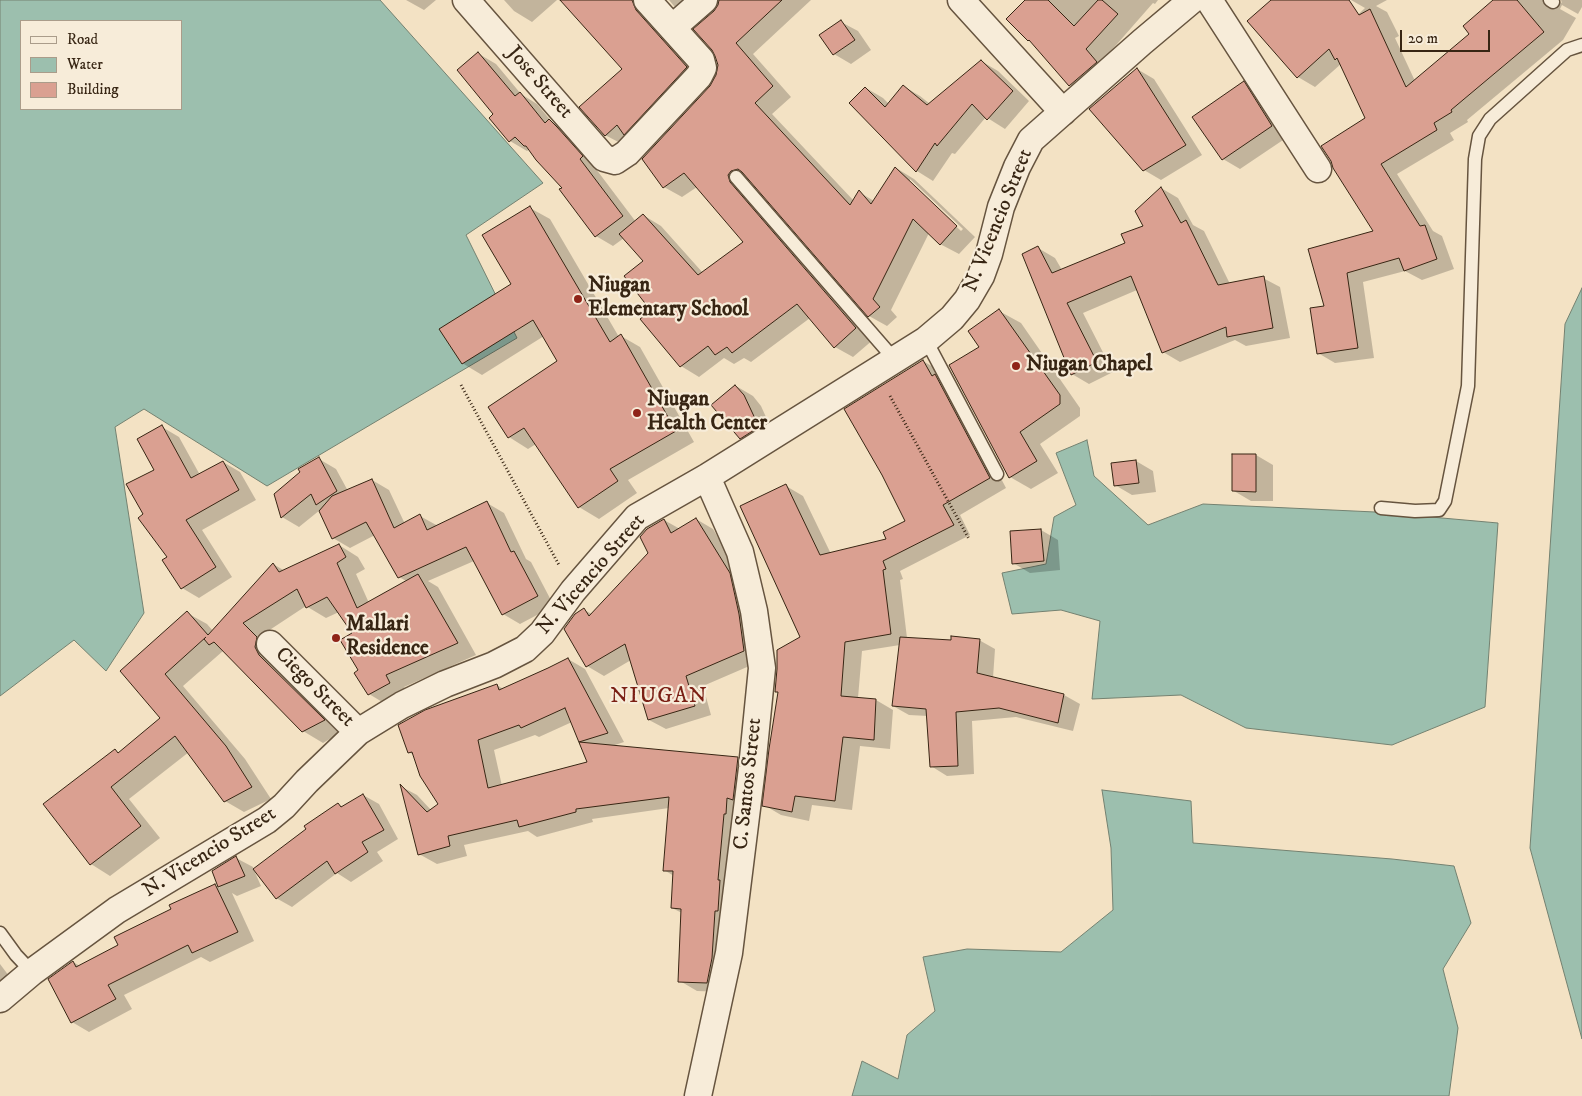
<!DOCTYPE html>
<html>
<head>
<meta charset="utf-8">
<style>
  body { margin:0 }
  #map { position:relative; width:1582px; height:1096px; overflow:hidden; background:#f3e2c4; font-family:"IM FELL DW Pica",serif }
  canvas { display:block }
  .legend { position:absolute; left:20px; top:20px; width:162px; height:90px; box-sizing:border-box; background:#f7ecd9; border:1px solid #aa9c8a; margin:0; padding:6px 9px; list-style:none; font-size:15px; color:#372513 }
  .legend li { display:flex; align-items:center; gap:10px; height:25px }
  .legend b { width:25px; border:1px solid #aa9c8a }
  .scale { position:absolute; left:1400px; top:30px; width:90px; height:22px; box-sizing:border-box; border:2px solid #372513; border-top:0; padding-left:6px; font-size:15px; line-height:18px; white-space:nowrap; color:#372513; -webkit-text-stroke:4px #f7ecd9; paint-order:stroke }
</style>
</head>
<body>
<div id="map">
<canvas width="1582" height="1096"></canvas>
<ul class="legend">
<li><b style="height:6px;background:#f7ecd9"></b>Road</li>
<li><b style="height:14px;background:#9cbfae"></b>Water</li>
<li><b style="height:14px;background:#daa091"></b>Building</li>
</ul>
<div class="scale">20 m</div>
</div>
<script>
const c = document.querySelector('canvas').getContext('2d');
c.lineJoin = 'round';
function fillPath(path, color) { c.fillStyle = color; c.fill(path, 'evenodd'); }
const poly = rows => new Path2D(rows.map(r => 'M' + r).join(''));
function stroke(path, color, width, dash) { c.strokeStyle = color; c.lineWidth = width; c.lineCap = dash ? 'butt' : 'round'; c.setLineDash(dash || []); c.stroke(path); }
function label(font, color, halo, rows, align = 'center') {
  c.font = font + ' "IM FELL DW Pica",serif'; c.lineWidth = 4.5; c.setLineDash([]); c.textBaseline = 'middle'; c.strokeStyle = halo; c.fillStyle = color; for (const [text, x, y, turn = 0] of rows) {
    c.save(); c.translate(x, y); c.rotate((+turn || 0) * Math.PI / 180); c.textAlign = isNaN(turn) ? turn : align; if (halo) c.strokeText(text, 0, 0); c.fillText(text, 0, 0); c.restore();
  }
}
const water = poly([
  [0,0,380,0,543,183,466,235,517,338,267,486,144,409,115,427,144,613,106,671,74,640,0,696,0,0],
  [21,21,181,21,181,109,21,109,21,21],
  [1582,288,1582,1039,1530,848,1565,324,1582,288],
  [1087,440,1094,476,1148,525,1203,504,1375,512,1498,523,1485,707,1392,745,1246,728,1181,695,1092,699,1100,621,1061,610,1012,614,1002,573,1046,564,1054,517,1076,505,1056,453,1087,440],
  [1102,790,1191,801,1193,843,1392,859,1454,866,1471,923,1443,969,1458,1028,1449,1096,852,1096,862,1061,898,1079,907,1035,935,1011,923,957,967,949,1061,952,1113,910,1111,848,1102,790]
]);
fillPath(water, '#9cbfae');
stroke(water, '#748170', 1);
fillPath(poly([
  [406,0,436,0,424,10],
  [504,0,557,0,532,22,514,11],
  [562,0,654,0,704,78,624,145,605,135,624,69],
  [669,0,711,0,692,16,674,6],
  [720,0,811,0,753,54,791,97,772,114,854,201,859,192,874,201,896,168,914,179,975,237,959,254,940,244,929,233,891,310,897,317,887,326,869,316,751,180,749,180,746,186,874,339,853,357,835,347,810,318,751,362,744,358,734,364,724,358,699,377,681,366,653,311,645,261,624,238,613,246,596,236,564,188,530,149,527,151,510,141,491,118,495,115,479,54,496,64,521,94,537,104,552,122,566,130,599,167,596,169,636,222,643,215,661,226,703,273,745,242,697,187,682,197,664,187,718,75,719,65,715,12,719,6],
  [910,179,963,229,961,231,910,183],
  [1027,0,1158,0,1155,4,1153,3,1103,60,1087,95,1070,85,1035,44,1028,40],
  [1273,0,1315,0,1345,27,1365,8,1351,0,1387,0,1376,6,1387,12,1399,36,1395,38,1415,81,1471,34,1495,0,1556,0,1562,3,1561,0,1582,0,1582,7,1578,14,1562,5,1560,9,1576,18,1563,40,1467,120,1468,122,1450,133,1454,140,1397,174,1433,231,1442,236,1454,269,1422,280,1405,271,1363,282,1374,358,1335,363,1318,353,1326,307,1310,250,1374,231,1367,119,1341,64,1315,87,1298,77],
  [841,22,858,31,871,50,851,64,834,54],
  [981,61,998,71,1029,101,1005,129,986,117,955,154,952,153,933,181,917,171,866,88,883,98,889,104,903,86,920,96,930,104],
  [1137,69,1154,79,1202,155,1161,180,1144,170,1091,109],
  [1244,83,1261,93,1289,136,1240,169,1223,159],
  [1161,188,1178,198,1193,225,1204,231,1230,284,1263,278,1280,287,1290,338,1246,346,1235,340,1180,362,1163,352,1137,290,1083,313,1113,372,1089,384,1072,374,1038,248,1055,258,1062,270,1126,243,1144,226],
  [530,208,550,219,619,337,621,336,640,347,694,442,628,480,637,493,599,519,579,507,536,444,528,449,509,437,559,361,544,336,482,375,462,363,513,284],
  [999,311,1021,323,1080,408,1080,416,1040,444,1058,473,1031,489,1010,477,950,366,981,347],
  [923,361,940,371,952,385,1006,488,960,515,970,535,900,571,903,579,900,580,907,638,952,641,979,640,995,649,993,678,1064,695,1080,704,1073,731,1016,717,972,721,974,774,947,776,931,766,928,716,909,715,893,706,900,645,862,651,858,698,876,700,893,710,890,749,860,746,852,810,812,805,809,821,781,815,764,805,779,693,776,691,802,638,786,486,803,496,831,554,888,540,907,522],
  [736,386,753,396,761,406,775,437,758,448,740,438],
  [162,427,179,437,200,475,223,462,240,472,256,500,202,530,232,577,199,598,182,588,168,558,145,515,155,471],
  [1233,455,1256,455,1273,465,1273,501,1251,501,1234,491],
  [319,459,336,469,348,491,372,480,389,490,405,524,420,516,438,526,487,503,504,513,526,559,531,562,554,606,520,624,503,614,474,561,428,581,438,587,476,655,404,687,409,694,389,706,369,694,360,670,354,633,339,612,326,618,306,606,262,635,343,731,323,743,303,731,229,655,223,651,183,686,245,759,271,799,244,812,225,801,189,752,129,799,160,838,110,876,91,864,115,751,119,753,162,719,122,671,187,613,207,624,213,631,273,564,285,571,339,545,358,557,365,569,356,574,369,603,408,582,399,577,375,535,350,548,333,538,320,510,299,527,282,517,276,495],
  [1136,461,1153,471,1156,492,1132,495,1115,485,1112,464],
  [696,519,713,529,746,584,761,661,703,686,711,715,666,729,649,720,631,660,604,676,587,666,584,610,592,614,649,553,664,520,680,529],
  [1041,530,1058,540,1060,570,1030,573,1013,563],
  [568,659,585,669,624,742,612,746,738,758,755,768,724,992,697,991,680,981,682,913,672,908,674,876,664,870,669,808,592,819,593,822,537,837,528,831,464,845,467,856,437,864,419,854,402,787,417,795,431,810,440,804,415,756,409,752,497,685,503,689],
  [572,722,588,763,502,786,494,750,535,735,539,737],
  [363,795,379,804,398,839,377,852,383,861,351,882,337,873,292,907,276,898,254,870,261,886,237,896,232,893,254,941,210,962,201,957,124,995,132,1009,89,1032,72,1022,73,962,80,966,120,945,173,909,215,885,220,888,213,871,236,858,253,867,254,870,338,804,343,807],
  [0,964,15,984,0,996]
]), '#0003');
const building = poly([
  [560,0,632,0,636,10,687,67,624,135,617,125,605,136,579,107,622,69,560,0],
  [719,0,782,0,736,43,773,86,755,103,850,205,859,190,871,204,895,167,957,226,940,245,913,219,873,299,880,307,868,317,742,172,738,169,731,171,728,175,730,182,856,328,834,348,797,304,732,353,727,347,715,355,708,346,680,367,640,319,651,311,624,276,643,261,619,234,643,214,698,275,743,242,684,173,663,188,642,159,710,86,716,75,718,65,715,56,712,50,693,29,714,11,718,5,719,0],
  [1025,0,1048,0,1074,26,1098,0,1102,0,1118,14,1086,49,1097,62,1069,86,1029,40,1028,41,1006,19,1025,0],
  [1271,0,1349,0,1359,15,1370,9,1406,87,1469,34,1463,26,1493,0,1517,0,1544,32,1451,110,1452,112,1434,123,1437,130,1381,164,1420,226,1425,225,1437,259,1404,271,1399,258,1347,273,1358,348,1317,354,1310,308,1324,306,1308,249,1373,231,1333,168,1331,161,1321,146,1365,118,1337,58,1335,60,1329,49,1297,78,1247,21,1271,0],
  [841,20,855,40,833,55,819,35,841,20],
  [478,52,515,96,520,92,545,123,549,119,557,127,583,156,580,159,623,216,595,237,559,189,562,188,536,160,526,146,524,146,515,137,509,142,489,118,493,114,457,70,478,52],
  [981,60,1013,91,987,120,972,104,937,146,935,143,916,172,849,103,865,87,885,107,903,85,927,105,981,60],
  [1137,68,1186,145,1143,171,1089,109,1137,68],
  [1244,81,1272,126,1222,160,1192,117,1244,81],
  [1161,187,1181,223,1186,220,1218,285,1264,276,1273,328,1227,337,1226,327,1162,353,1131,276,1067,303,1097,362,1071,375,1022,254,1038,246,1052,273,1125,243,1121,234,1143,226,1135,211,1161,187],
  [530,206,610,342,621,334,676,431,610,469,618,481,578,508,524,428,508,438,488,407,557,361,533,320,462,364,439,329,511,284,482,235,530,206],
  [999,309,1060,395,1060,404,1020,432,1037,461,1009,478,949,365,979,347,968,331,999,309],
  [923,360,932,376,935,374,990,478,943,505,954,525,883,561,886,569,883,570,891,634,845,642,841,696,876,699,874,740,843,737,835,801,795,796,792,812,762,806,769,749,778,692,775,692,777,669,777,650,800,637,740,506,786,484,820,555,886,539,883,532,905,521,882,475,844,409,923,360],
  [735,385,744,395,759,427,740,439,711,405,735,385],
  [162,425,191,478,223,461,239,490,186,520,216,567,181,589,162,560,167,557,138,518,143,514,126,484,154,470,137,439,162,425],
  [1232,454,1256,454,1256,492,1232,491,1232,454],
  [319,457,337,491,316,505,311,494,281,518,274,494,300,472,298,469,319,457],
  [1136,460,1139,483,1114,486,1111,463,1136,460],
  [372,479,394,528,420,514,427,530,487,501,511,552,514,551,538,596,502,615,466,547,398,578,366,522,332,539,319,511,332,496,372,479],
  [696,518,730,573,739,614,744,651,686,676,695,706,648,720,625,644,586,667,564,629,575,614,584,608,589,616,648,553,640,537,647,529,664,519,671,533,696,518],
  [1041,529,1044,561,1012,564,1010,531,1041,529],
  [339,544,346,557,337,563,357,608,418,574,458,643,386,675,390,683,368,695,354,673,358,670,340,640,352,633,327,597,306,608,297,589,243,623,257,637,255,647,259,655,325,720,302,732,214,642,209,645,204,639,206,637,165,674,226,746,252,787,224,802,175,736,111,787,141,826,90,865,43,804,115,749,118,753,160,718,120,671,187,611,208,635,273,563,279,572,339,544],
  [951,636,980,639,977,673,1064,694,1058,723,999,708,956,712,958,766,930,767,926,709,892,706,900,637,951,640,951,636],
  [568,658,608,733,579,742,738,757,733,800,727,798,726,814,724,814,718,880,720,880,718,911,715,911,712,958,707,983,678,982,681,909,671,908,673,871,663,871,669,797,576,809,576,812,519,827,517,820,448,836,450,846,418,855,400,784,427,812,438,804,420,776,412,752,408,753,398,725,425,710,497,684,499,690,548,668,568,658],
  [565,708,587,762,488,788,478,740,519,725,521,728,565,708],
  [363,794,384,830,362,842,368,852,335,874,327,861,276,899,253,869,306,829,304,826,338,803,341,807,363,794],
  [236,856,245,876,218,887,212,871,236,856],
  [215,884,238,932,192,953,188,945,108,985,116,999,71,1023,48,979,73,961,76,967,118,945,114,937,171,909,169,905,215,884]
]);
fillPath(building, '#daa091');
stroke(building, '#372513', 1);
const lane = poly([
  [1550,0,1553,2],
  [736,177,895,360],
  [926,340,997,474],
  [1381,508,1415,511,1439,510,1445,501,1468,386,1475,159,1479,136,1490,119,1567,50,1582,45],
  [0,933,16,955,32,972]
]);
const street = poly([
  [466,0,604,158,615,161,627,153,699,76,703,68,701,60,647,0],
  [961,0,1063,112],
  [1209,0,1318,169],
  [672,28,704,0],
  [270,644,358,732],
  [0,999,32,972,117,910,267,820,284,806,307,781,358,732,402,705,445,684,494,665,525,649,542,633,573,591,637,517,707,477,926,340,952,318,967,300,981,276,989,254,1001,207,1017,167,1031,140,1142,42,1192,0],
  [698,1096,729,953,752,768,762,668,754,611,740,552,707,477]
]);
stroke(lane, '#66543f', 15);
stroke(street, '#66543f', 29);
stroke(poly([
  [461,385,559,565],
  [890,396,969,539]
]), '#372513', 3, [1, 2.5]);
stroke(lane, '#f7ecd9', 12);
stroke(street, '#f7ecd9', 26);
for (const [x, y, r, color] of [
  [578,299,5,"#8f2418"],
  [1016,366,5,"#8f2418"],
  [637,413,5,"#8f2418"],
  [336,638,5,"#8f2418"]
]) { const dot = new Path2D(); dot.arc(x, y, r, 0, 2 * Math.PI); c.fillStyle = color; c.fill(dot); stroke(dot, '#f7ecd9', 2); }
label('21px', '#372513', '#f7ecd9', [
  ["Jose Street",539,83,49],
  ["N. Vicencio Street",999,221,-68],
  ["N. Vicencio Street",592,575,-49],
  ["Ciego Street",314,688,45],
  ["C. Santos Street",749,784,-84],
  ["N. Vicencio Street",210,853,-32]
]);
label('bold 21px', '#372513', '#f7ecd9', [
  ["Niugan",588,287],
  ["Elementary School",588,311],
  ["Niugan Chapel",1026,366],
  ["Niugan",647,401],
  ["Health Center",647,425],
  ["Mallari",346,626],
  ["Residence",346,650]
], 'left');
c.letterSpacing = '1px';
label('22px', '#7a1f14', '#f7ecd9', [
  ["NIUGAN",659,697]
]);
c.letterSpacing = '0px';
</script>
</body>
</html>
